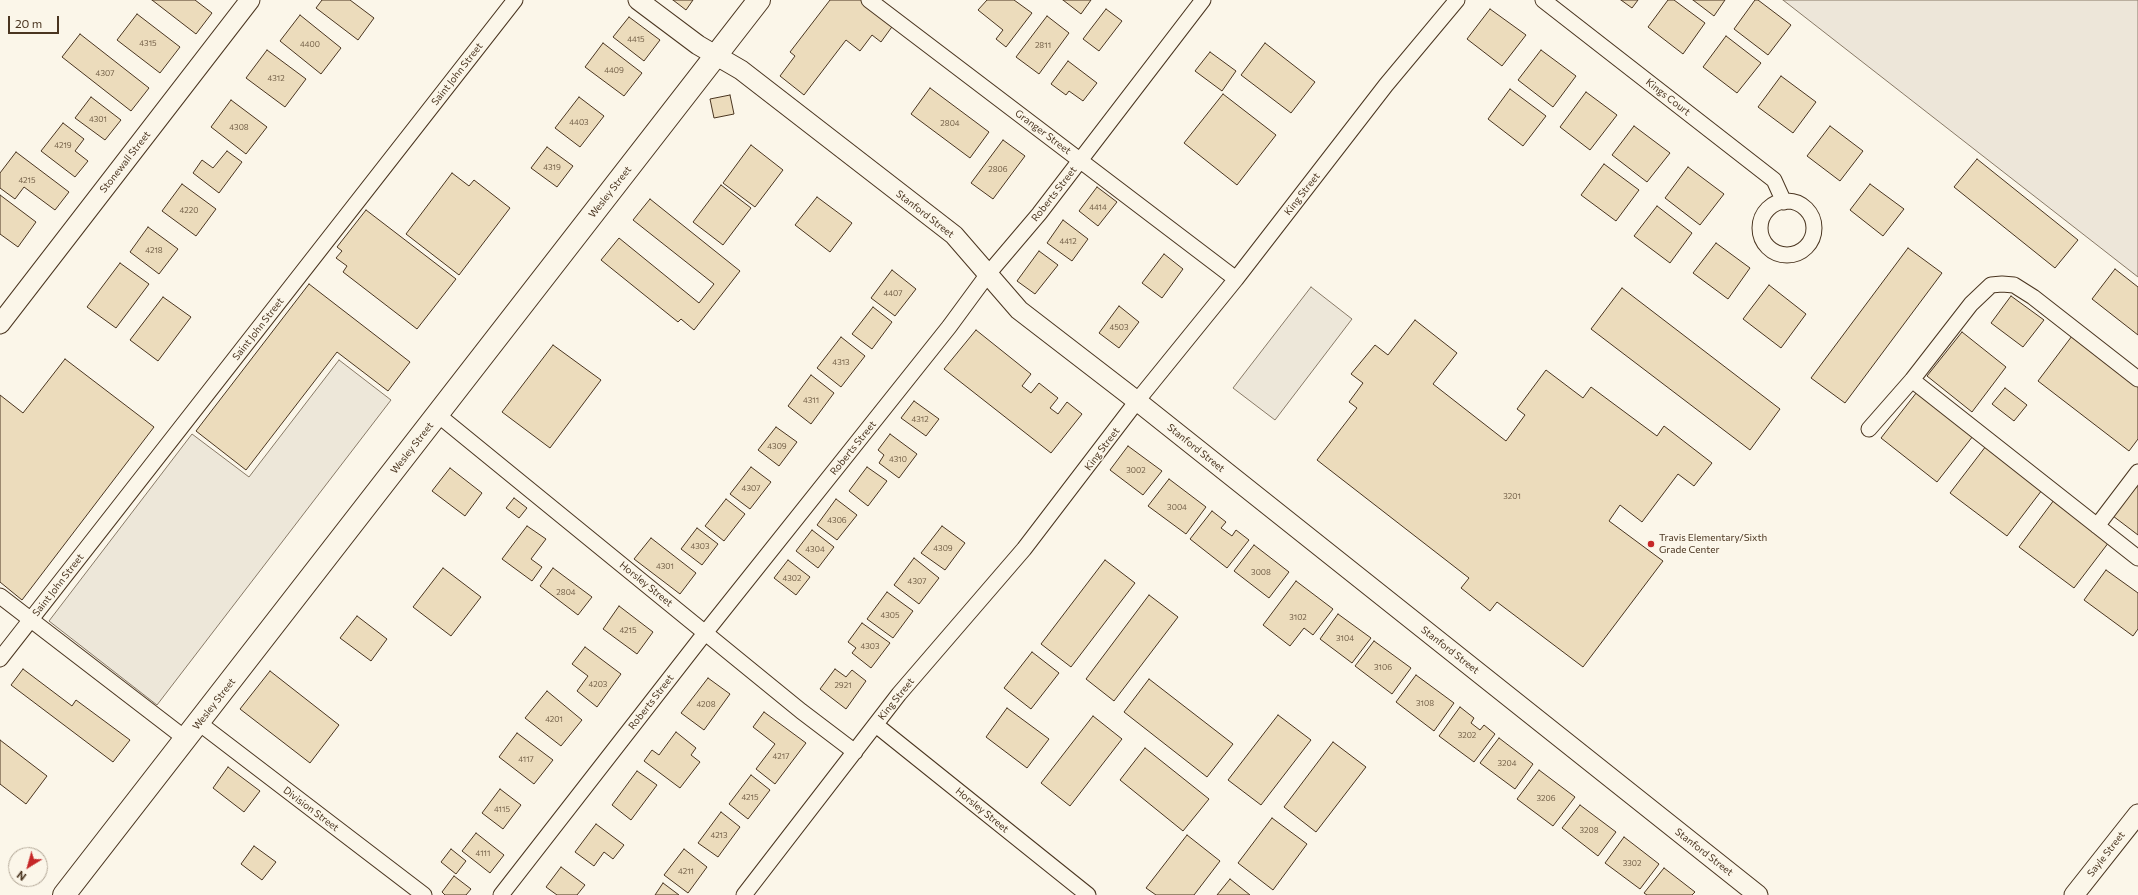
<!DOCTYPE html>
<html>
<head>
<meta charset="utf-8">
<style>
  body { margin:0 }
  #map { position:relative; width:2138px; height:895px; overflow:hidden; background:#fbf6e9; font-family:Commissioner,sans-serif }
  canvas { display:block }
  .north { position:absolute; left:8px; top:847px; width:40px; height:40px; box-sizing:border-box; background:#fbf6e9; border:1px solid #b4a999; border-radius:50%; rotate:217deg; font-size:11px; font-weight:700; line-height:16px; text-align:center; color:#4a3520 }
  .north::after { content:''; display:block; margin:auto; width:14px; height:18px; background:#c62828; clip-path:polygon(50% 0,100% 100%,50% 72%,0 100%) }
  .scale { position:absolute; left:8px; top:16px; width:51px; height:18px; box-sizing:border-box; border:2px solid #4a3520; border-top:0; padding-left:5px; font-size:12px; line-height:14px; white-space:nowrap; color:#4a3520; -webkit-text-stroke:3px #fbf6e9; paint-order:stroke }
</style>
</head>
<body>
<div id="map">
<canvas width="2138" height="895"></canvas>
<div class="north">N</div>
<div class="scale">20 m</div>
</div>
<script>
const c = document.querySelector('canvas').getContext('2d');
c.lineJoin = 'round';
function fillPath(path, color) { c.fillStyle = color; c.fill(path, 'evenodd'); }
const poly = rows => new Path2D(rows.map(r => 'M' + r).join(''));
function stroke(path, color, width, dash) { c.strokeStyle = color; c.lineWidth = width; c.lineCap = dash ? 'butt' : 'round'; c.setLineDash(dash || []); c.stroke(path); }
function label(font, color, halo, rows, align = 'center') {
  c.font = font + ' Commissioner,sans-serif'; c.lineWidth = 3; c.setLineDash([]); c.textBaseline = 'middle'; c.strokeStyle = halo; c.fillStyle = color; for (const [text, x, y, turn = 0] of rows) {
    c.save(); c.translate(x, y); c.rotate((+turn || 0) * Math.PI / 180); c.textAlign = isNaN(turn) ? turn : align; if (halo) c.strokeText(text, 0, 0); c.fillText(text, 0, 0); c.restore();
  }
}
const green = poly([
  [1783,0,2138,0,2138,277,1783,0]
]);
fillPath(green, '#ede6d9');
stroke(green, '#887966', 1);
const parking = poly([
  [1311,287,1352,319,1275,420,1233,388,1311,287],
  [339,360,391,400,157,705,49,621,192,434,249,477,339,360]
]);
fillPath(parking, '#ede7d9');
stroke(parking, '#887966', 1);
const building = poly([
  [152,0,195,0,212,13,196,34,152,0],
  [322,0,350,0,374,18,358,40,316,8,322,0],
  [673,0,693,0,686,10,673,0],
  [830,0,863,0,894,24,881,42,872,35,860,51,846,40,804,95,780,76,795,56,790,52,830,0],
  [987,0,1014,0,1032,13,1006,47,996,39,1003,30,978,10,987,0],
  [1063,0,1091,0,1081,14,1063,0],
  [1621,0,1638,0,1632,8,1621,0],
  [1668,0,1674,0,1705,23,1683,54,1648,27,1668,0],
  [1693,0,1725,0,1714,16,1693,0],
  [1755,0,1758,0,1791,25,1768,55,1734,29,1755,0],
  [1106,9,1122,21,1099,51,1083,39,1106,9],
  [1490,9,1526,35,1502,66,1467,39,1490,9],
  [137,14,180,47,160,73,117,40,137,14],
  [300,15,341,48,321,74,280,41,300,15],
  [1047,16,1069,33,1039,74,1016,57,1047,16],
  [629,17,660,40,644,61,613,37,629,17],
  [80,34,149,88,131,111,62,57,80,34],
  [1726,36,1761,63,1737,93,1703,67,1726,36],
  [603,43,642,73,624,96,585,67,603,43],
  [1265,43,1315,82,1291,113,1241,75,1265,43],
  [267,50,306,79,285,107,246,78,267,50],
  [1541,50,1576,76,1553,107,1518,80,1541,50],
  [1210,52,1236,71,1222,91,1195,71,1210,52],
  [1068,61,1097,83,1083,101,1069,91,1066,95,1051,84,1068,61],
  [1781,76,1816,102,1793,133,1758,107,1781,76],
  [930,88,989,132,970,158,911,114,930,88],
  [1510,89,1546,116,1523,146,1488,119,1510,89],
  [1586,92,1617,115,1590,150,1560,127,1586,92],
  [1223,94,1276,135,1237,185,1184,143,1223,94],
  [730,95,734,114,714,118,710,99,730,95],
  [91,97,121,120,105,140,75,118,91,97],
  [579,97,604,116,580,147,555,128,579,97],
  [231,100,267,127,246,154,211,127,231,100],
  [63,123,84,139,75,151,88,161,75,177,41,151,63,123],
  [1634,126,1670,153,1647,182,1612,155,1634,126],
  [1830,126,1863,151,1840,181,1807,156,1830,126],
  [1003,140,1025,156,993,199,971,183,1003,140],
  [751,145,783,170,755,207,723,183,751,145],
  [547,147,573,166,557,187,531,168,547,147],
  [227,151,242,162,219,193,193,173,202,160,213,168,227,151],
  [16,152,69,192,55,210,24,187,15,199,0,188,0,173,16,152],
  [1977,159,2078,240,2055,268,1954,187,1977,159],
  [1604,164,1639,190,1616,221,1581,195,1604,164],
  [1688,167,1724,194,1700,225,1665,198,1688,167],
  [452,173,469,186,474,180,510,208,459,275,406,234,452,173],
  [182,184,216,209,196,236,162,211,182,184],
  [1870,184,1904,209,1883,236,1850,210,1870,184],
  [721,185,751,208,723,245,693,222,721,185],
  [1097,187,1117,202,1098,226,1079,211,1097,187],
  [0,195,36,222,18,247,0,234,0,195],
  [817,197,852,223,830,252,795,225,817,197],
  [650,199,740,271,694,330,681,319,678,322,601,260,619,238,699,303,714,284,633,220,650,199],
  [1657,206,1692,233,1670,263,1634,236,1657,206],
  [366,210,456,279,417,329,343,272,347,266,336,258,342,251,337,247,366,210],
  [1063,220,1088,239,1072,261,1047,243,1063,220],
  [148,227,178,249,159,274,130,252,148,227],
  [1716,243,1750,268,1728,299,1693,273,1716,243],
  [1908,248,1942,273,1845,403,1811,378,1908,248],
  [1039,251,1058,265,1035,294,1017,281,1039,251],
  [1164,254,1183,269,1162,298,1142,283,1164,254],
  [120,263,149,284,116,328,87,307,120,263],
  [2115,269,2138,287,2138,335,2092,299,2115,269],
  [892,270,916,289,895,316,871,298,892,270],
  [309,284,410,362,388,391,337,352,246,470,196,431,309,284],
  [1769,285,1806,314,1781,348,1743,319,1769,285],
  [1622,288,1780,409,1750,450,1591,329,1622,288],
  [2011,296,2044,320,2023,347,1991,323,2011,296],
  [163,297,191,317,158,361,130,340,163,297],
  [1119,306,1139,322,1119,348,1099,333,1119,306],
  [873,307,892,322,872,349,852,334,873,307],
  [1415,320,1457,353,1433,384,1506,441,1525,415,1517,409,1546,370,1583,398,1591,387,1657,436,1664,426,1712,463,1694,486,1678,474,1642,522,1620,505,1609,521,1663,561,1583,667,1497,602,1490,611,1461,588,1469,578,1317,460,1357,408,1349,402,1363,383,1351,374,1375,345,1388,355,1415,320],
  [976,330,1031,374,1022,386,1031,393,1039,383,1058,398,1050,408,1058,414,1067,402,1082,414,1051,453,944,369,976,330],
  [1962,332,2006,367,1972,412,1927,376,1962,332],
  [2072,336,2138,386,2138,439,2129,451,2038,381,2072,336],
  [841,337,865,356,841,387,817,368,841,337],
  [553,345,601,380,550,448,502,412,553,345],
  [65,359,154,427,22,600,0,582,0,395,23,413,65,359],
  [811,375,834,393,811,424,788,406,811,375],
  [2005,388,2027,405,2014,421,1992,404,2005,388],
  [1917,392,1973,436,1937,482,1881,438,1917,392],
  [914,401,939,419,926,436,901,418,914,401],
  [776,427,797,442,779,466,758,450,776,427],
  [890,434,917,454,899,478,879,463,884,455,878,450,890,434],
  [1128,446,1162,471,1143,495,1110,470,1128,446],
  [1986,446,2042,490,2007,536,1950,493,1986,446],
  [751,467,771,482,750,509,730,494,751,467],
  [867,467,887,481,868,506,849,491,867,467],
  [450,468,482,493,465,516,432,491,450,468],
  [1169,479,1206,507,1186,534,1148,506,1169,479],
  [2138,485,2138,535,2113,516,2138,485],
  [514,498,527,508,519,518,506,508,514,498],
  [726,499,745,514,724,541,705,526,726,499],
  [836,499,857,515,837,540,817,525,836,499],
  [2054,500,2109,542,2074,588,2019,547,2054,500],
  [1212,511,1226,522,1221,528,1232,536,1236,530,1249,540,1227,568,1190,539,1212,511],
  [527,526,546,539,531,559,542,567,532,581,502,559,527,526],
  [942,526,965,543,945,570,921,553,942,526],
  [697,528,718,544,702,565,681,549,697,528],
  [812,530,834,547,818,568,796,551,812,530],
  [651,538,696,573,680,594,634,559,651,538],
  [1254,545,1289,572,1269,598,1234,571,1254,545],
  [914,558,939,578,919,604,894,585,914,558],
  [788,560,810,577,796,595,774,578,788,560],
  [1105,560,1135,583,1071,667,1041,644,1105,560],
  [443,568,481,597,451,636,413,607,443,568],
  [553,568,592,597,578,615,540,586,553,568],
  [2106,570,2138,593,2138,629,2133,636,2084,600,2106,570],
  [1296,581,1333,609,1313,635,1304,628,1290,646,1263,625,1296,581],
  [887,592,913,611,893,638,867,619,887,592],
  [1149,595,1178,617,1114,701,1086,679,1149,595],
  [619,606,653,632,637,654,603,629,619,606],
  [1338,614,1371,638,1352,663,1320,639,1338,614],
  [357,616,387,639,371,661,340,638,357,616],
  [862,623,890,643,871,668,852,653,856,648,848,642,862,623],
  [1374,641,1411,668,1392,694,1355,666,1374,641],
  [585,647,621,674,597,707,577,691,588,676,572,664,585,647],
  [1032,652,1059,673,1031,709,1004,688,1032,652],
  [23,669,72,706,76,700,130,740,113,762,11,685,23,669],
  [835,669,846,677,852,670,866,681,846,709,820,689,835,669],
  [270,671,339,725,310,763,240,709,270,671],
  [1416,675,1454,703,1434,731,1396,702,1416,675],
  [708,678,730,694,704,730,681,713,708,678],
  [1149,679,1233,744,1207,777,1124,712,1149,679],
  [547,691,582,720,561,746,525,718,547,691],
  [1460,707,1474,718,1471,723,1480,730,1484,725,1495,734,1474,762,1439,736,1460,707],
  [1007,708,1049,739,1027,768,986,737,1007,708],
  [764,712,806,743,775,784,756,769,775,744,753,727,764,712],
  [1278,715,1311,740,1261,805,1228,780,1278,715],
  [1093,716,1122,739,1070,806,1041,783,1093,716],
  [676,732,696,748,691,755,700,762,680,788,644,761,652,750,659,755,676,732],
  [517,733,553,760,534,784,499,757,517,733],
  [1499,738,1533,764,1515,789,1480,763,1499,738],
  [0,740,47,776,26,804,0,784,0,740],
  [1333,742,1366,767,1316,832,1284,807,1333,742],
  [1145,748,1209,799,1183,831,1120,780,1145,748],
  [228,767,260,791,244,812,213,788,228,767],
  [1539,770,1575,797,1553,826,1517,799,1539,770],
  [637,771,657,785,631,820,612,805,637,771],
  [751,775,770,790,748,819,729,804,751,775],
  [500,789,521,805,503,829,482,813,500,789],
  [1580,805,1616,832,1598,856,1562,828,1580,805],
  [721,812,740,827,718,857,698,843,721,812],
  [1272,818,1307,844,1273,890,1238,863,1272,818],
  [596,824,624,845,613,859,604,852,594,866,575,852,596,824],
  [476,833,504,855,490,873,462,851,476,833],
  [1187,835,1220,861,1194,895,1156,895,1146,888,1187,835],
  [1624,837,1659,864,1640,889,1605,863,1624,837],
  [254,846,276,862,262,880,241,864,254,846],
  [451,849,466,861,456,874,441,862,451,849],
  [684,849,707,867,688,893,664,875,684,849],
  [561,867,585,885,577,895,557,895,546,887,561,867],
  [1664,868,1695,892,1692,895,1647,895,1644,893,1664,868],
  [454,876,471,889,466,895,445,895,442,892,454,876],
  [1230,879,1250,895,1217,895,1230,879],
  [663,883,679,895,655,895,663,883]
]);
fillPath(building, '#ecdcbc');
stroke(building, '#4a3520', 1);
const minor = poly([
  [869,0,1236,279],
  [1543,0,1774,180,1784,202],
  '1760 228a27 27 0 1 1 54 0a27 27 0 1 1-54 0Z',
  [1912,380,2138,558],
  [438,415,801,711,855,752],
  [1869,429,1912,380,1971,304,1991,285,2002,284,2014,285,2033,297,2138,379],
  [2097,526,2138,472],
  [0,596,186,739],
  [0,659,515,0],
  [199,723,424,895],
  [876,725,1088,895],
  [501,895,705,633,949,327,988,274,1039,214,1203,0],
  [744,895,899,694,1024,549,1137,401,1236,279,1386,85,1457,0]
]);
const tertiary = poly([
  [638,0,698,45,741,70,954,235,1019,310,1137,401,1758,895],
  [0,324,250,0],
  [2074,895,2138,814]
]);
const primary = poly([
  [64,895,759,0]
]);
stroke(minor, '#4a3520', 17);
stroke(tertiary, '#4a3520', 21);
stroke(primary, '#4a3520', 24);
stroke(minor, '#fbf6e9', 15);
stroke(tertiary, '#fbf6e9', 19);
stroke(primary, '#fbf6e9', 22);
for (const [x, y, r, color] of [
  [1651,544,4,"#c62828"]
]) { const dot = new Path2D(); dot.arc(x, y, r, 0, 2 * Math.PI); c.fillStyle = color; c.fill(dot); stroke(dot, '#fbf6e9', 1.5); }
label('8px', '#725f47', null, [
  ["4415",636,39],
  ["4315",148,43],
  ["4400",310,44],
  ["2811",1043,45],
  ["4409",614,70],
  ["4307",105,73],
  ["4312",276,78],
  ["4301",98,119],
  ["4403",579,122],
  ["2804",950,123],
  ["4308",239,127],
  ["4219",63,145],
  ["4319",552,167],
  ["2806",998,169],
  ["4215",27,180],
  ["4414",1098,207],
  ["4220",189,210],
  ["4412",1068,241],
  ["4218",154,250],
  ["4407",893,293],
  ["4503",1119,327],
  ["4313",841,362],
  ["4311",811,400],
  ["4312",920,419],
  ["4309",777,446],
  ["4310",898,459],
  ["3002",1136,470],
  ["4307",751,488],
  ["3201",1512,496],
  ["3004",1177,507],
  ["4306",837,520],
  ["4303",700,546],
  ["4309",943,548],
  ["4304",815,549],
  ["4301",665,566],
  ["3008",1261,572],
  ["4302",792,578],
  ["4307",917,581],
  ["2804",566,592],
  ["4305",890,615],
  ["3102",1298,617],
  ["4215",628,630],
  ["3104",1345,638],
  ["4303",870,646],
  ["3106",1383,667],
  ["4203",598,684],
  ["2921",843,685],
  ["3108",1425,703],
  ["4208",706,704],
  ["4201",554,719],
  ["3202",1467,735],
  ["4217",781,756],
  ["4117",526,759],
  ["3204",1507,763],
  ["4215",750,797],
  ["3206",1546,798],
  ["4115",502,809],
  ["3208",1589,830],
  ["4213",719,835],
  ["4111",483,853],
  ["3302",1632,863],
  ["4211",686,871]
]);
label('10px', '#4a3520', '#fbf6e9', [
  ["Saint John Street",457,74,-52],
  ["Kings Court",1668,97,38],
  ["Granger Street",1043,132,37],
  ["Stonewall Street",125,162,-52],
  ["Wesley Street",610,192,-52],
  ["Roberts Street",1054,194,-52],
  ["King Street",1302,194,-52],
  ["Stanford Street",925,214,38],
  ["Saint John Street",258,329,-52],
  ["Wesley Street",412,448,-52],
  ["Roberts Street",853,448,-51],
  ["Stanford Street",1196,448,39],
  ["King Street",1102,449,-53],
  ["Horsley Street",646,584,39],
  ["Saint John Street",58,585,-52],
  ["Stanford Street",1450,650,38],
  ["King Street",896,699,-51],
  ["Roberts Street",651,702,-52],
  ["Wesley Street",214,704,-52],
  ["Division Street",311,809,37],
  ["Horsley Street",982,810,39],
  ["Stanford Street",1704,852,38],
  ["Sayle Street",2106,854,-52]
]);
label('10px', '#4a3520', '#fbf6e9', [
  ["Travis Elementary/Sixth",1659,538],
  ["Grade Center",1659,550]
], 'left');
</script>
</body>
</html>
